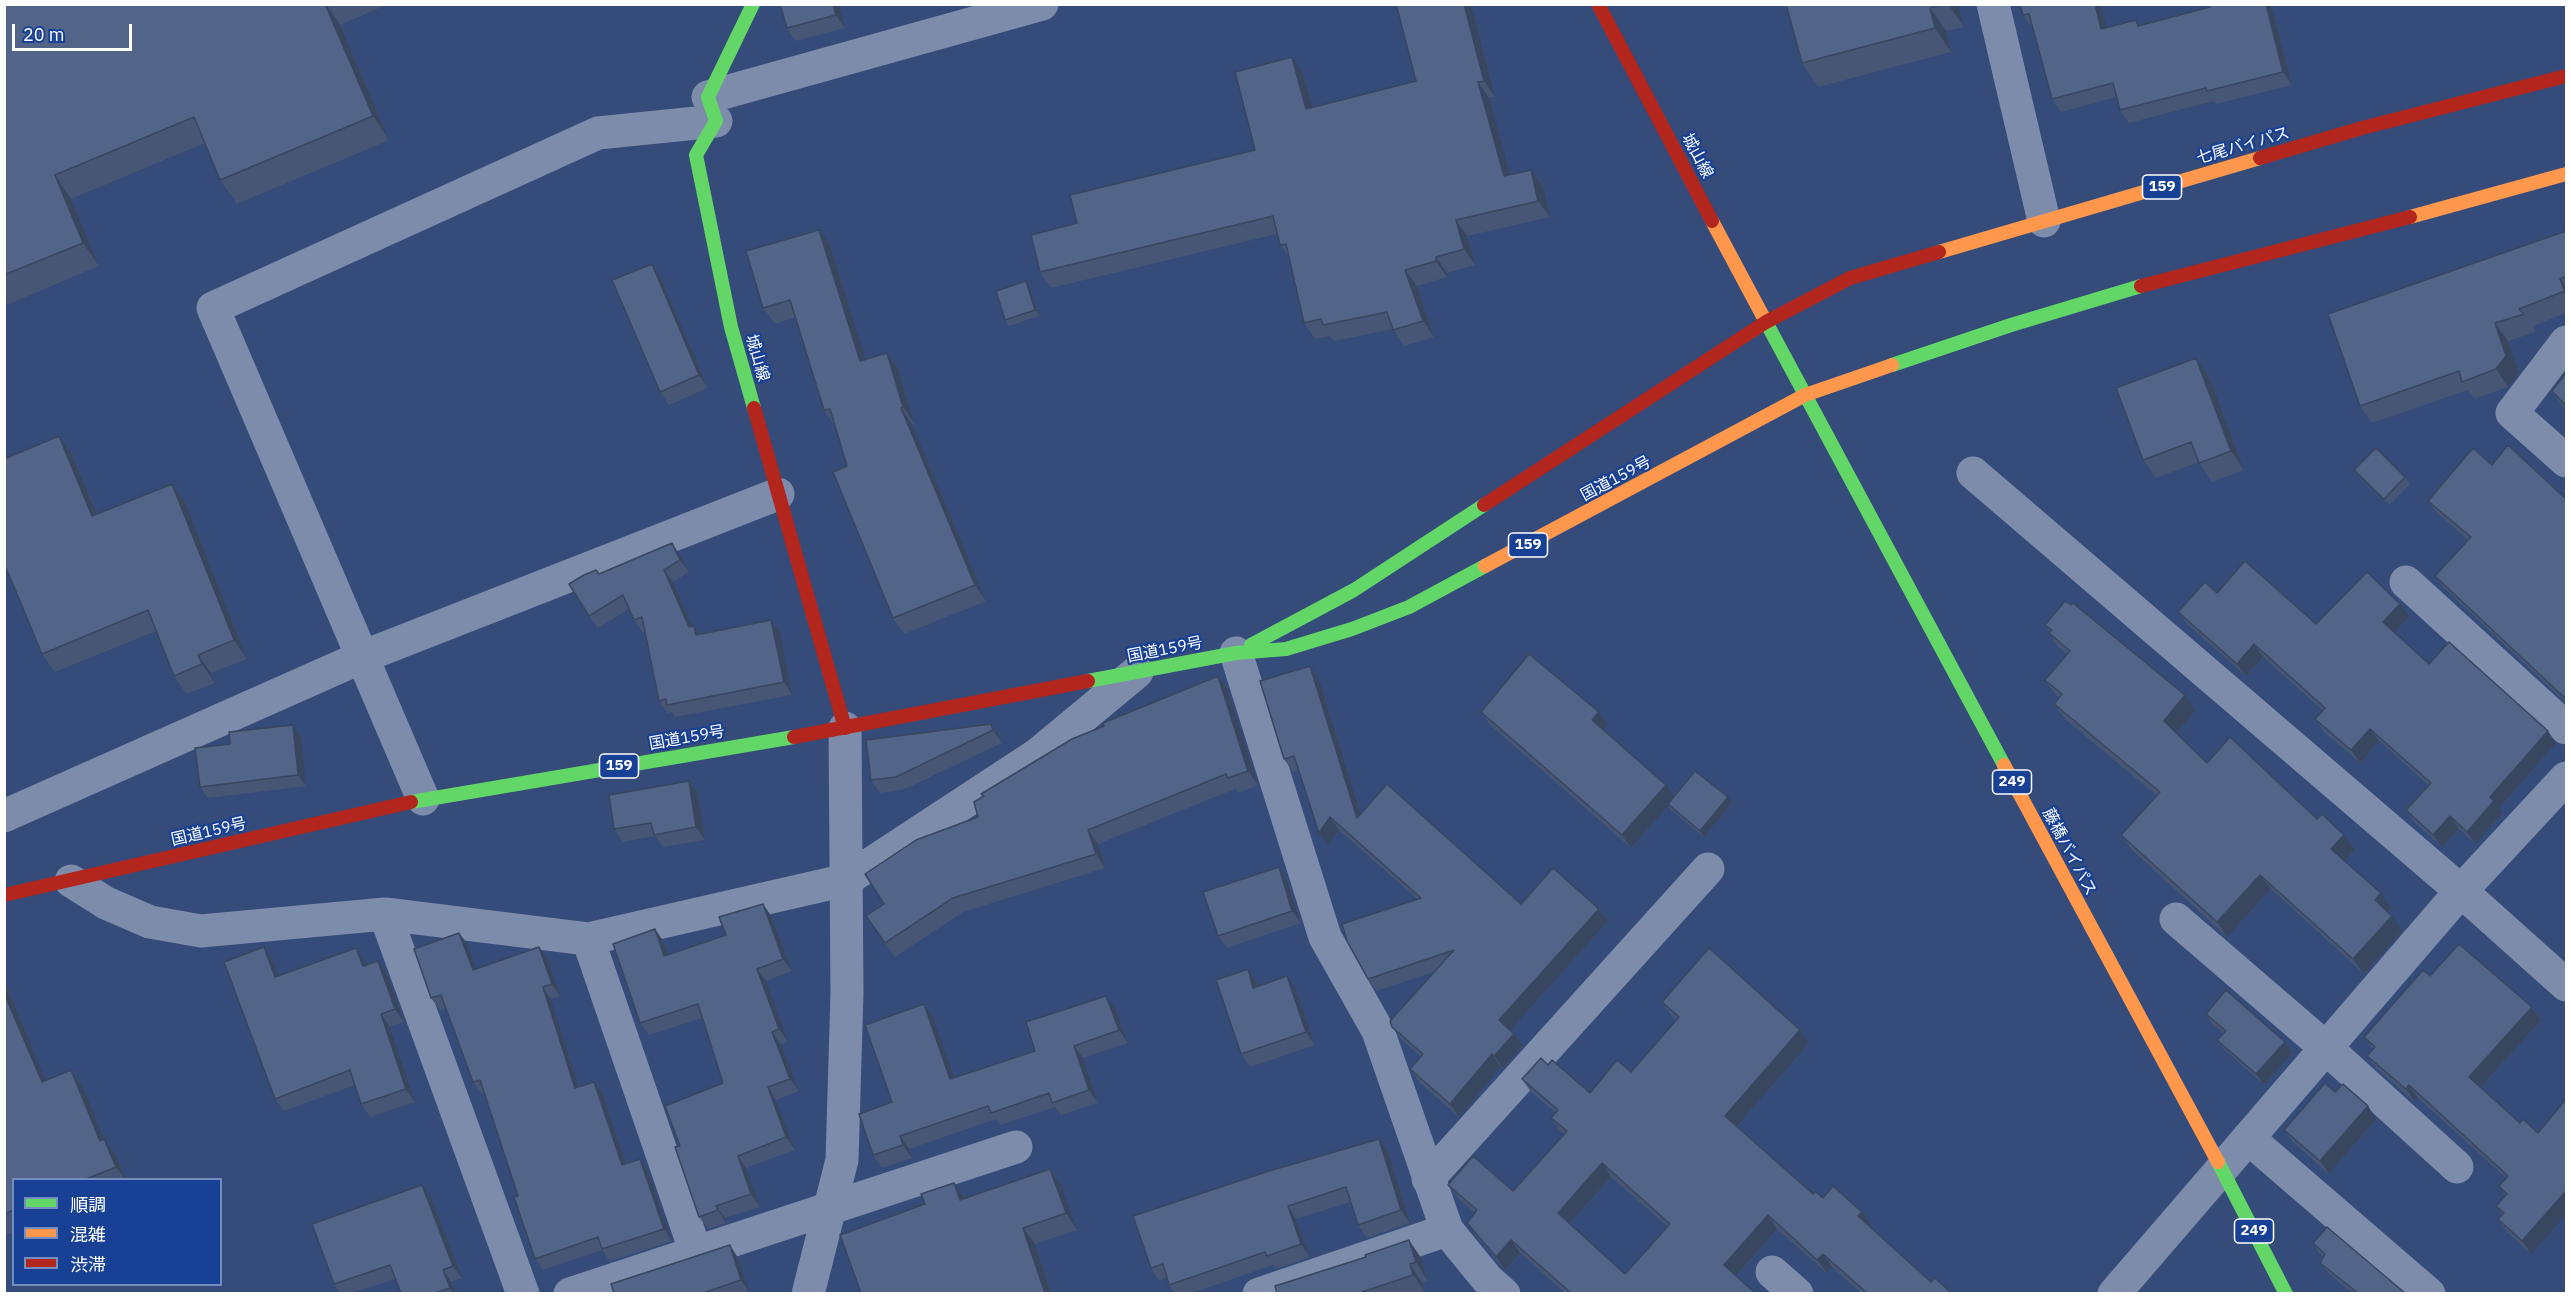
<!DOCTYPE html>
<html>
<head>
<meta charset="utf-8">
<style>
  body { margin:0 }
  #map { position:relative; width:2571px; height:1298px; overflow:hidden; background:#354b79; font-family:"IBM Plex Sans","Noto Sans JP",sans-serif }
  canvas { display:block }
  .frame { position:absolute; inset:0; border:6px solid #fff; pointer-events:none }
  .legend { position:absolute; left:12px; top:1178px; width:210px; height:108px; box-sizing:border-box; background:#184196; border:2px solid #748dc0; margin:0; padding:8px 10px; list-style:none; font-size:18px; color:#fff }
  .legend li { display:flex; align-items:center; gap:12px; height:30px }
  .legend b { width:30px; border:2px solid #748dc0 }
  .scale { position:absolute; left:12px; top:24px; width:120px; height:27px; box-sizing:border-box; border:3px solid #fff; border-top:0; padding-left:8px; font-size:18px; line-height:21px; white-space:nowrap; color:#fff; -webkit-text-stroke:4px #184196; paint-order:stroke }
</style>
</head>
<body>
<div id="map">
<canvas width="2571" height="1298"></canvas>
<div class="frame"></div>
<ul class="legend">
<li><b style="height:8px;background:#63d668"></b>順調</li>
<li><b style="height:8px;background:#ff974d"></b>混雑</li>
<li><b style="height:8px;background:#b3261e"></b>渋滞</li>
</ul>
<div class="scale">20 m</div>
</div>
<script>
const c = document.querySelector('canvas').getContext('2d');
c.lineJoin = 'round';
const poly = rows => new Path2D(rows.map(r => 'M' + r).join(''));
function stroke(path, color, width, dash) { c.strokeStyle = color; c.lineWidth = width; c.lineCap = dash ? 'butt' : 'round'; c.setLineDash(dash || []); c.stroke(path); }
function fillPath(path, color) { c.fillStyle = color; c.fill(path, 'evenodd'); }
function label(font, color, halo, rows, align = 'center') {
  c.font = font + ' "IBM Plex Sans","Noto Sans JP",sans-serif'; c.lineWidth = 4.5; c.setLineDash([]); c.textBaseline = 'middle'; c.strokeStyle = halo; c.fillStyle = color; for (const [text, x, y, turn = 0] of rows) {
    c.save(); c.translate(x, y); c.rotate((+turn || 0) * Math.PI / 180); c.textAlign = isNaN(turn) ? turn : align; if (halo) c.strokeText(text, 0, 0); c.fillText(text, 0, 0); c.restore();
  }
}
stroke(poly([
  [1993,4,2044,221],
  [708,97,1042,4],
  [2566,342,2512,413,2566,461],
  [1973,473,2461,891,2566,985],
  [2406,582,2566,728],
  [1236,653,1325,937,1378,1031,1447,1230,1487,1279,1504,1294],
  [423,799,213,308,598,133,716,121],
  [4,816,362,657,778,494],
  [71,881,106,903,150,922,201,931,385,914,588,939,846,880,1038,754,1137,672],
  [385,914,523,1294],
  [2176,919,2326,1048,2457,1167],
  [588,939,696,1253],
  [2248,1138,2429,1294],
  [1428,1179,1708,869],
  [1772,1272,1797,1294],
  [570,1294,1016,1147],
  [808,1294,842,1160,847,993,845,728],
  [1259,1294,1447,1230],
  [2114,1294,2461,891,2566,778]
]), '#7e8cab', 33);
stroke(poly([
  [753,4,708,97,716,121,696,155,731,327,754,408],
  [1766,322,2004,765],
  [1892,365,2011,325,2141,286],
  [1251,645,1354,590,1484,505],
  [1088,681,1236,653,1286,649,1352,629,1409,607,1485,566],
  [411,802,794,737],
  [2218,1162,2286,1294]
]), '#63d668', 14);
stroke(poly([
  [2410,217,2566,174],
  [1712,221,1766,322],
  [1939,252,2260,158],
  [1485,566,1805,395,1892,365],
  [2004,765,2218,1162]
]), '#ff974d', 14);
stroke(poly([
  [1598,4,1712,221],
  [2260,158,2362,128,2566,76],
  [2141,286,2410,217],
  [754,408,845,728],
  [1484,505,1766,322,1850,278,1939,252],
  [794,737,1088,681],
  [4,895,411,802]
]), '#b3261e', 14);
fillPath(poly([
  [4,4,388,4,340,25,389,140,237,204,220,180,205,143,71,199,99,266,4,306],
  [839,4,845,28,795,41,787,28],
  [935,4,945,4,936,7],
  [1396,4,1471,4,1495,97,1489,98,1510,175,1531,170,1543,186,1550,217,1467,236,1475,265,1447,273,1447,277,1417,286,1434,337,1404,346,1393,329,1334,341,1330,336,1315,339,1304,323,1289,257,1280,245,1277,234,1051,288,1040,272,1077,223,1255,150,1303,73,1312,107,1416,81],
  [1783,4,1958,4,1964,27,1946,31,1951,52,1818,87,1802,63,1788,12],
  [2020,4,2100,4,2106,28,2141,26,2271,4,2292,85,2216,104,2214,101,2129,123,2120,110,2117,97,2061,112,2052,99,2033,28,2032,28,2023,15],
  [2566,231,2566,313,2533,326,2536,332,2508,341,2519,373,2508,387,2474,399,2468,390,2372,423,2360,406],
  [830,245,865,359,887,353,898,369,914,423,912,424,986,601,904,634,893,618,835,426,824,410,796,317,775,324,763,308],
  [660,276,708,388,669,405,660,392],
  [1030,288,1039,316,1009,326,1005,320],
  [2196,358,2209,376,2244,470,2212,482,2199,462,2156,478,2143,460],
  [2566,373,2566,410,2560,404,2552,391],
  [72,455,97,514,172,484,185,502,247,659,211,673,215,683,186,694,174,676,156,631,55,672,42,654],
  [2492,465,2566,499,2566,703,2444,588,2435,576,2468,540,2437,513,2428,501],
  [2354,470,2405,477,2410,484,2389,505,2359,476],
  [680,555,689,572,673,582,692,626,694,626,700,634,780,632,792,695,675,717,672,712,667,713,659,701,645,632,643,633,634,620,629,609,598,628,589,616,599,574],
  [2217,593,2316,624,2409,616,2394,632,2429,664,2556,743,2499,808,2503,813,2475,844,2459,829,2442,847,2415,823,2406,810,2428,785,2379,741,2360,763,2324,732,2315,719,2323,711,2263,657,2246,676,2187,624,2178,612],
  [2045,625,2196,710,2176,734,2207,763,2317,819,2344,835,2355,849,2344,861,2391,908,2388,912,2402,931,2364,974,2271,889,2227,937,2132,850,2121,835,2157,796,2065,719,2054,704,2059,698,2056,695,2045,680,2067,654,2059,648,2049,633,2050,632],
  [1310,666,1319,679,1361,814,1521,904,1599,909,1608,921,1510,1030,1514,1034,1523,1046,1503,1068,1501,1067,1459,1117,1419,1082,1410,1069,1421,1057,1401,1039,1392,1027,1434,972,1377,991,1368,979,1417,899,1339,830,1328,845,1319,833,1299,769,1293,772,1284,759],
  [1218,676,1228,690,1258,785,1238,793,1235,789,1098,844,1105,868,963,912,895,957,866,916,884,904,978,817,983,797,981,794,1104,726],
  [1481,712,1599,712,1608,725,1603,730,1674,797,1732,803,1704,837,1672,811,1668,806,1631,848,1490,725],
  [991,724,1000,737,1002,743,905,789,880,793,871,780],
  [293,725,301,736,306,786,208,798,200,787],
  [689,781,698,794,705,840,663,847,655,836,623,842,614,829],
  [1279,867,1287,880,1301,923,1227,948,1218,936],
  [763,904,771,916,792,971,766,981,788,1042,781,1044,799,1091,776,1100,795,1150,746,1168,760,1207,725,1218,726,1223,708,1229,699,1217,680,1146,723,1083,702,1018,649,1035,640,1023,655,929,663,941,668,954,726,935],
  [459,933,468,945,476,969,548,959,560,996,551,999,579,1087,594,1082,603,1094,626,1163,640,1159,648,1171,672,1241,610,1261,602,1250,543,1270,535,1259,518,1196,485,1093,482,1094,473,1082,446,1008,440,1010,431,998],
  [264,947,273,960,279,975,356,948,365,961,367,965,387,974,404,1022,390,1027,415,1102,370,1117,361,1104,355,1085,284,1111,275,1099],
  [1248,969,1256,982,1258,986,1296,989,1315,1045,1250,1067,1241,1054],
  [2430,976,2532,1007,2541,1020,2481,1087,2520,1123,2531,1254,2507,1232,2498,1219,2502,1215,2496,1206,2506,1196,2499,1186,2506,1178,2418,1098,2415,1102,2376,1068,2367,1056,2373,1049,2364,1037],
  [4,981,46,1081,71,1070,83,1087,104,1139,116,1156,126,1179,14,1179,14,1232,4,1236],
  [1106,996,1115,1008,1128,1043,1083,1058,1098,1103,1061,1115,1055,1107,1000,1125,996,1119,909,1149,912,1158,882,1168,873,1155,892,1102,924,1004,933,1017,954,1078,1035,1051],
  [1662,1002,1809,1043,1736,1126,1813,1194,1862,1212,1871,1225,1869,1227,1931,1282,1951,1293,1861,1293,1832,1267,1827,1273,1777,1229,1736,1276,1755,1293,1565,1293,1520,1253,1505,1270,1476,1236,1467,1223,1475,1213,1458,1198,1448,1185,1513,1191,1564,1134,1560,1131,1551,1118,1556,1113,1531,1092,1522,1079,1548,1065,1590,1093,1631,1072,1676,1020,1671,1015],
  [1611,1177,1668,1227,1625,1274,1569,1224],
  [2206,1014,2285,1042,2292,1053,2264,1085,2225,1050,2217,1040,2223,1033,2213,1025],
  [2368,1106,2376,1119,2329,1174,2293,1142,2284,1130],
  [1388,1151,1410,1223,1367,1238,1358,1225,1350,1202,1296,1219,1310,1257,1276,1269,1273,1265,1192,1293,1175,1293,1169,1285,1167,1278,1159,1281,1151,1268],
  [1050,1169,1061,1185,1077,1230,1035,1244,1051,1293,861,1293,954,1183,965,1198],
  [431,1197,462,1278,451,1282,456,1293,401,1293,395,1279,352,1293,340,1293,334,1284],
  [2313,1243,2405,1293,2352,1293,2328,1273,2320,1263,2324,1257,2320,1254],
  [738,1258,750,1293,614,1293],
  [1421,1258,1428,1281,1422,1283,1426,1293,1277,1293]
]), '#475675');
fillPath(poly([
  [325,4,326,4,340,25,389,140,373,116],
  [833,4,839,4,845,28,836,15],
  [1464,4,1471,4,1495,97,1484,81],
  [1948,4,1958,4,1964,27],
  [2095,4,2100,4,2110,42,2101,29],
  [2266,4,2271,4,2292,85,2283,72],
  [1930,8,1946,31,1951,52,1935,28],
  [1292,57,1303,73,1317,125,1306,109],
  [1478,82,1489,98,1515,192,1504,176],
  [1531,170,1543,186,1550,217,1538,201],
  [55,175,71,199,99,266,83,243],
  [1456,220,1467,236,1475,265,1464,249],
  [819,230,830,245,871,377,860,361],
  [1436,257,1447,273,1447,277,1436,261],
  [652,264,660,276,708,388,699,375],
  [1405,270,1417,286,1434,337,1423,321],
  [2560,279,2566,287,2566,293,2565,291],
  [1026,281,1030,288,1039,316,1035,310],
  [2495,323,2508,341,2519,373,2508,387,2496,369],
  [887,353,898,369,914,423,903,407],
  [2196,358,2209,376,2244,470,2231,451],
  [901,408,912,424,986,601,975,585],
  [59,436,72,455,105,534,92,516],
  [172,484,185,502,247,659,234,640],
  [672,543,680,555,689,572,680,560],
  [664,570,673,582,696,635,694,626,702,638,704,647,689,627],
  [2400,604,2409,616,2392,635,2383,622],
  [771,620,780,632,792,695,784,682],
  [2254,644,2263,657,2246,676,2237,664],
  [198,655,211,673,215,683,202,664],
  [1310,666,1319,679,1366,831,1357,818],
  [1218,676,1228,690,1258,785,1248,771],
  [2185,695,2196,710,2174,736,2164,721],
  [1599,712,1608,725,1601,733,1592,720],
  [991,724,1000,737,1002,743,993,730],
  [293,725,301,736,306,786,298,775],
  [2370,729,2379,741,2360,763,2351,750],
  [2548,731,2556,743,2499,808,2503,813,2475,844,2467,832,2490,797],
  [689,781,698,794,705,840,696,827],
  [1666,785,1675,798,1631,848,1622,835],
  [1728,797,1732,803,1704,837,1700,831],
  [2450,816,2459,829,2442,847,2433,835],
  [1330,817,1339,830,1328,845,1319,833],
  [1088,830,1098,844,1105,868,1096,854],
  [2344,835,2355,849,2342,864,2331,849],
  [1279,867,1287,880,1301,923,1292,911],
  [2260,875,2271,889,2227,937,2217,922],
  [2381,893,2391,908,2385,915,2375,900],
  [763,904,771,916,792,971,783,959],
  [1599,909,1608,921,1508,1033,1499,1020],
  [2392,916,2402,931,2364,974,2353,959],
  [655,929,663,941,673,968,664,956],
  [459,933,468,945,481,982,473,970],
  [264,947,273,960,284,989,275,977],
  [539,947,548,959,560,996,552,984],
  [356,948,365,961,372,979,363,966],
  [378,961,387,974,404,1022,395,1009],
  [757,969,766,981,788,1042,779,1029],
  [1248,969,1256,982,1262,1001,1253,988],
  [1287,976,1296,989,1315,1045,1306,1032],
  [4,981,54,1100,42,1082,4,993],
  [543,987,551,999,583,1100,575,1088],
  [1106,996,1115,1008,1128,1043,1119,1030],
  [924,1004,933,1017,959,1092,950,1079],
  [2532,1007,2541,1020,2478,1090,2469,1077],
  [381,1014,390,1027,415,1102,406,1089],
  [1800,1030,1809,1043,1734,1129,1725,1116],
  [772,1032,781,1044,799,1091,790,1079],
  [1514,1034,1523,1046,1503,1068,1494,1056],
  [2285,1042,2292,1053,2264,1085,2256,1074],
  [1074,1046,1083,1058,1098,1103,1089,1090],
  [1492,1054,1501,1067,1459,1117,1450,1104],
  [71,1070,83,1087,104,1139,116,1156,126,1179,125,1179,116,1167,100,1141],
  [594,1082,603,1094,630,1176,622,1165],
  [2409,1085,2418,1098,2415,1102,2406,1089],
  [768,1087,776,1100,795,1150,786,1137],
  [2368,1106,2376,1119,2329,1174,2320,1161],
  [900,1136,909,1149,912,1158,903,1145],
  [1379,1139,1388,1151,1410,1223,1401,1210],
  [738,1156,746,1168,760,1207,751,1194],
  [640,1159,648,1171,672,1241,664,1229],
  [1602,1163,1611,1177,1567,1226,1558,1213],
  [1050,1169,1061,1185,1077,1230,1066,1213],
  [954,1183,965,1199,960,1200],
  [422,1185,431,1197,462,1278,453,1266],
  [2566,1191,2566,1214,2531,1254,2522,1241],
  [716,1206,725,1218,726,1223,718,1210],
  [1288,1206,1296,1219,1310,1257,1301,1244],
  [1862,1212,1871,1225,1867,1229,1858,1216],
  [1768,1215,1777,1229,1733,1279,1724,1265],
  [1023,1228,1035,1244,1051,1293,1045,1293],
  [1409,1240,1421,1258,1428,1281,1416,1262],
  [1511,1240,1520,1253,1505,1270,1496,1257],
  [730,1245,738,1258,750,1293,741,1280],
  [1823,1254,1832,1267,1827,1273,1817,1260],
  [1410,1264,1422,1283,1426,1293,1413,1275],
  [443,1270,451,1282,456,1293,454,1293,450,1288]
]), '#39465f');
const building = poly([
  [4,4,325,4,373,116,220,180,194,117,55,175,83,243,4,275,4,4],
  [780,4,833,4,836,15,787,28,780,4],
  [1396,4,1464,4,1484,81,1478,82,1504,176,1531,170,1538,201,1456,220,1464,249,1436,257,1436,261,1405,270,1423,321,1393,330,1387,312,1323,325,1321,319,1304,323,1286,244,1280,245,1273,216,1040,272,1031,235,1077,223,1070,195,1255,150,1235,72,1292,57,1306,109,1416,81,1396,4],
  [1786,4,1943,4,1930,8,1935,28,1802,63,1786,4],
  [2020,4,2095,4,2101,29,2136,20,2138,26,2210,7,2209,4,2266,4,2283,72,2207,91,2206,88,2120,110,2113,83,2052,99,2029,14,2023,15,2020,4],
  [819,230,860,361,887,353,903,407,901,408,975,585,893,618,833,472,847,466,830,409,824,410,790,300,763,308,746,251,819,230],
  [2566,231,2566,276,2560,279,2565,291,2519,309,2524,314,2495,323,2506,356,2496,369,2462,382,2459,371,2360,406,2328,314,2566,231],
  [652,264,699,375,660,392,612,280,652,264],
  [1026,281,1035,310,1005,320,996,291,1026,281],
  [2196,358,2231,451,2199,463,2191,442,2143,460,2116,388,2196,358],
  [2566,373,2566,406,2552,391,2566,373],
  [59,436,92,516,172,484,234,640,198,655,202,664,174,676,148,610,42,654,4,563,4,459,59,436],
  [2508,445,2566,499,2566,699,2435,576,2471,537,2428,501,2473,448,2492,465,2508,445],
  [2376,448,2405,477,2384,499,2354,470,2376,448],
  [672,543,680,560,664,570,689,627,694,626,696,635,771,620,784,682,667,705,666,699,659,701,642,617,634,620,623,595,589,616,569,584,584,575,596,570,599,574,672,543],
  [2245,561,2316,624,2367,572,2400,604,2383,622,2429,664,2449,642,2548,731,2490,797,2494,801,2467,832,2450,816,2433,835,2406,810,2431,783,2370,729,2351,750,2315,719,2325,708,2254,644,2237,664,2178,612,2205,582,2217,593,2245,561],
  [2065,601,2071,605,2073,603,2185,695,2164,721,2207,763,2230,737,2317,819,2322,814,2344,835,2331,849,2381,893,2375,900,2392,916,2353,959,2260,875,2217,922,2121,835,2160,792,2054,704,2062,694,2045,680,2070,651,2049,633,2052,630,2045,625,2065,601],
  [1529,654,1599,712,1592,720,1666,785,1622,835,1481,712,1529,654],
  [1310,666,1357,818,1387,784,1521,904,1553,868,1599,909,1499,1020,1514,1034,1494,1056,1492,1054,1450,1104,1410,1069,1423,1054,1392,1027,1390,1021,1454,950,1368,979,1347,941,1342,924,1421,898,1330,817,1319,833,1294,756,1284,759,1260,681,1310,666],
  [1218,676,1248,771,1228,778,1226,774,1088,830,1096,854,953,898,885,943,866,916,884,904,865,874,916,840,978,817,974,802,984,796,981,794,1072,739,1104,726,1103,723,1218,676],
  [991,724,993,730,896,777,871,780,866,740,991,724],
  [293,725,298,775,200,787,195,748,230,744,229,732,293,725],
  [1695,771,1728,797,1700,831,1668,804,1695,771],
  [689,781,696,827,654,835,651,823,614,829,609,795,689,781],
  [1279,867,1292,911,1218,936,1203,892,1279,867],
  [763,904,783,959,757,969,779,1029,772,1032,790,1079,768,1087,786,1137,738,1156,751,1194,716,1206,718,1210,699,1217,675,1147,680,1146,665,1106,723,1083,698,1004,640,1023,613,944,655,929,664,956,726,935,719,917,763,904],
  [459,933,473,970,539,947,552,984,543,987,575,1088,594,1082,622,1165,640,1159,664,1229,602,1249,598,1237,535,1259,514,1197,518,1196,480,1080,473,1082,441,995,431,998,414,949,459,933],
  [2459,944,2532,1007,2469,1077,2520,1123,2523,1119,2538,1133,2566,1099,2566,1191,2522,1241,2498,1219,2504,1213,2496,1206,2507,1194,2499,1186,2508,1176,2409,1085,2406,1089,2367,1056,2375,1047,2364,1037,2423,970,2430,976,2459,944],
  [264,947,275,977,356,948,363,966,378,961,395,1009,381,1014,406,1089,361,1104,350,1070,275,1099,224,962,264,947],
  [1709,948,1800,1030,1725,1116,1813,1194,1816,1192,1823,1198,1833,1186,1862,1212,1858,1216,1931,1282,1935,1278,1951,1293,1867,1293,1823,1254,1817,1260,1768,1215,1724,1265,1755,1293,1571,1293,1511,1240,1496,1257,1467,1223,1477,1210,1448,1185,1473,1156,1513,1191,1567,1131,1551,1118,1558,1110,1522,1079,1541,1058,1548,1065,1552,1060,1590,1093,1617,1060,1631,1072,1679,1017,1662,1002,1709,948],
  [1602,1163,1670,1224,1625,1274,1558,1213,1602,1163],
  [1248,969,1253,988,1287,976,1306,1032,1241,1054,1216,980,1248,969],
  [2226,990,2285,1042,2256,1074,2217,1040,2226,1031,2206,1014,2226,990],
  [4,993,42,1082,71,1070,100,1141,104,1139,116,1167,86,1179,14,1179,14,1210,4,1214,4,993],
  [1106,996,1119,1030,1074,1046,1089,1090,1052,1103,1049,1093,991,1113,988,1106,900,1136,903,1145,873,1155,859,1114,892,1102,865,1025,924,1004,950,1079,1035,1051,1026,1022,1106,996],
  [2325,1083,2335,1092,2343,1084,2368,1106,2320,1161,2284,1130,2325,1083],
  [1379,1139,1401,1210,1358,1225,1346,1187,1288,1206,1301,1244,1267,1256,1265,1252,1169,1285,1163,1264,1151,1268,1133,1216,1269,1171,1379,1139],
  [1050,1169,1066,1213,1023,1228,1045,1293,861,1293,840,1235,925,1204,921,1194,954,1183,960,1200,1050,1169],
  [422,1185,453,1266,443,1270,450,1288,435,1293,401,1293,390,1265,334,1284,312,1224,422,1185],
  [2327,1227,2405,1293,2358,1293,2320,1263,2325,1254,2313,1243,2327,1227],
  [1409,1240,1416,1262,1410,1264,1413,1275,1362,1292,1363,1293,1277,1293,1275,1286,1366,1257,1365,1255,1409,1240],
  [730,1245,741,1280,703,1293,614,1293,611,1284,730,1245]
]);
fillPath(building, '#526488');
stroke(building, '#39465f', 1.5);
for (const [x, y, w] of [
  [2162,187,39],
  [1528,545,39],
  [619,766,39],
  [2012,782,39],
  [2254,1231,39]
]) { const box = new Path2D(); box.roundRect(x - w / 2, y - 12, w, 24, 4.5); c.fillStyle = '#184196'; c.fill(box); stroke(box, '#fff', 1.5); }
label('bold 15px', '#fff', null, [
  ["159",2162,187],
  ["159",1528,545],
  ["159",619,766],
  ["249",2012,782],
  ["249",2254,1231]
]);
label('16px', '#fff', '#184196', [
  ["七尾バイパス",2243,146,-16],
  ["城山線",1697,156,62],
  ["城山線",757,358,74],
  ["国道159号",1616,479,-28],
  ["国道159号",1165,650,-11],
  ["国道159号",687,738,-10],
  ["国道159号",209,832,-13],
  ["藤橋バイパス",2069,852,62]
]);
</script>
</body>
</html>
